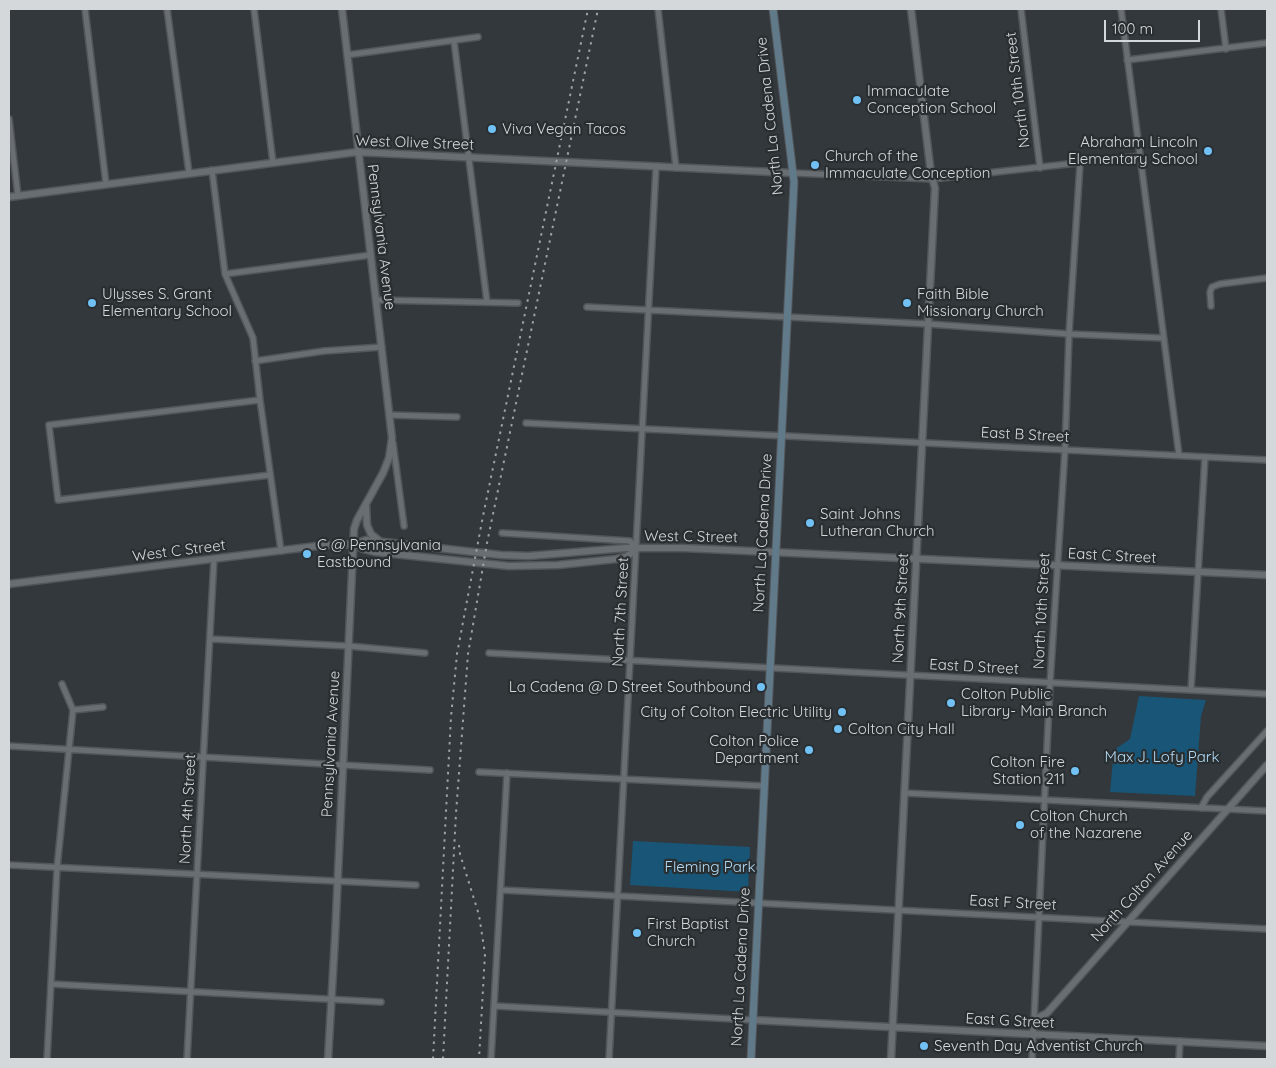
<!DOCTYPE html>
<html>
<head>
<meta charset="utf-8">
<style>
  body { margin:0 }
  #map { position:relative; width:1276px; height:1068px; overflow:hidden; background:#33383c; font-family:Quicksand,sans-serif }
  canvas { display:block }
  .frame { position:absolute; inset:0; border:10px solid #d5d8db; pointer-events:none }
  .scale { position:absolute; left:1104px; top:20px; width:96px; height:22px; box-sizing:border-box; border:2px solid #d5d8db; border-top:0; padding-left:6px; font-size:15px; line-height:18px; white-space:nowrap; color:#d5d8db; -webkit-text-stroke:4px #292e31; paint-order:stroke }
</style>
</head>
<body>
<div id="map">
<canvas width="1276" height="1068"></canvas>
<div class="frame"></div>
<div class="scale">100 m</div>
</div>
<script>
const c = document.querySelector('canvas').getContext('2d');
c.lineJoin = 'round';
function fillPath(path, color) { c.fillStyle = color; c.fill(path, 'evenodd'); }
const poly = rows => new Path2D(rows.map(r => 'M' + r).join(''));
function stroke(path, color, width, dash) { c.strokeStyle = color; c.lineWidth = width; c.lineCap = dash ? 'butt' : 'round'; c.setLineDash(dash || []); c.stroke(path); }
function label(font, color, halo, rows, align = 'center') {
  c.font = font + ' Quicksand,sans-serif'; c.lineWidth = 4.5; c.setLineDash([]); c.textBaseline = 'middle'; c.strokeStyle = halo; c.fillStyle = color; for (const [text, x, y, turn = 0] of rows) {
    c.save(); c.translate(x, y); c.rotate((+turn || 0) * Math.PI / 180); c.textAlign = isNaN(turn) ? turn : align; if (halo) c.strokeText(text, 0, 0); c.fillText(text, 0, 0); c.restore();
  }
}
fillPath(poly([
  [1139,696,1206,700,1201,716,1195,796,1110,792,1114,750,1130,739],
  [633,841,750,847,748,892,630,885]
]), '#185577');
const minor = poly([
  [85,9,106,184],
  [167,9,189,173],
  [254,9,273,163],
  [658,9,676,168],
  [1021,9,1040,168],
  [1121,9,1179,455],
  [1221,9,1226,49],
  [454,41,487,302],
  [347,55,478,37],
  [1127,60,1267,43],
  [9,119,18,196],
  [212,170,225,274,253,338,260,400,281,551],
  [793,173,933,179,1140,156],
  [225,274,371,255],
  [376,300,518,303],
  [1211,306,1210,292,1212,287,1220,284,1267,278],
  [587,307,928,324,1069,334,1163,338],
  [255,361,324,351,382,347],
  [260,400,49,425,58,500,270,475],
  [389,415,457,417],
  [526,423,1267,460],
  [393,443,404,526],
  [502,533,630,541,637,549],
  [210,639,348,646,425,653],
  [489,653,1267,694],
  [1191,690,1205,457],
  [73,710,103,707],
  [9,746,430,770],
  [479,772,764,786],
  [904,793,1267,811],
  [1201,808,1207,797,1267,731],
  [9,865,416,885],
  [501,890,1267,929],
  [51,984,381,1002],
  [495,1006,752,1020],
  [1034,1020,1050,684,1065,449,1069,334,1080,164],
  [47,1059,57,868,73,710,62,684],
  [187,1059,214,559],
  [491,1059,507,773],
  [609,1059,656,167],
  [1032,1059,1033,1035],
  [1179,1059,1180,1041]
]);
const tertiary = poly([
  [9,197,357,152,793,173],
  [366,505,367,525,371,534,381,542],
  [353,544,363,549,375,552,509,566,558,565,616,559,626,557,637,549],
  [9,584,317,546,353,544,366,540,501,555,528,556,626,548,684,548,1267,575],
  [752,1020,1267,1046],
  [1033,1035,1034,1020,1047,1013,1267,765],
  [328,1059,335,938,354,529,357,520,383,473,389,458,392,438,342,9],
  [891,1059,935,188,931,174,911,9]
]);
const secondary = poly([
  [751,1059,794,182,773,9]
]);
stroke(minor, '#52565a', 8);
stroke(tertiary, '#52565a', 9);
stroke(secondary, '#52565a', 9);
stroke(minor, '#686e72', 5);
stroke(tertiary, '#686e72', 6);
stroke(secondary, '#607a8a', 7);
stroke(poly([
  [459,845,460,854,479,915,485,954,479,1059],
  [433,1059,451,717,457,654,483,516,588,9],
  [443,1059,456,813,468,654,487,543,598,9]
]), '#9da0a4', 2, [2.5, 5]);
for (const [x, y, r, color] of [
  [857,100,5,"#71c1f5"],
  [492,129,5,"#71c1f5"],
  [1208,151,5,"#71c1f5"],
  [815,165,5,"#71c1f5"],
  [92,303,5,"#71c1f5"],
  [907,303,5,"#71c1f5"],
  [810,523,5,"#71c1f5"],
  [307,554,5,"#71c1f5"],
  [761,687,5,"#71c1f5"],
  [951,703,5,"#71c1f5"],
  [842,712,5,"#71c1f5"],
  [838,729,5,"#71c1f5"],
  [809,750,5,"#71c1f5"],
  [1075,771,5,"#71c1f5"],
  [1020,825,5,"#71c1f5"],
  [637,933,5,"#71c1f5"],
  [924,1046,5,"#71c1f5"]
]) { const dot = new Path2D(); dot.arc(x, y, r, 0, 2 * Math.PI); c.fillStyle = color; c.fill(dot); stroke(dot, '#292e31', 2); }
label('15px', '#d5d8db', '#292e31', [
  ["North 10th Street",1018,90,-97],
  ["North La Cadena Drive",770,116,-96],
  ["West Olive Street",415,143,2],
  ["Pennsylvania Avenue",381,237,83],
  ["East B Street",1025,435,3],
  ["North La Cadena Drive",763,533,-87],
  ["West C Street",691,537,1],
  ["West C Street",179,551,-7],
  ["East C Street",1112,556,3],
  ["North 9th Street",901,608,-87],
  ["North 10th Street",1042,611,-87],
  ["North 7th Street",621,612,-87],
  ["East D Street",974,667,3],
  ["Pennsylvania Avenue",331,744,-87],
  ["North 4th Street",188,809,-87],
  ["North Colton Avenue",1142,886,-48],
  ["East F Street",1013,903,3],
  ["North La Cadena Drive",741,967,-87],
  ["East G Street",1010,1021,3]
]);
label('15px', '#d5d8db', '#292e31', [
  ["Immaculate",867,91],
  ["Conception School",867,108],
  ["Viva Vegan Tacos",502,129],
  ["Abraham Lincoln",1198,142,"right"],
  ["Elementary School",1198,159,"right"],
  ["Church of the",825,156],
  ["Immaculate Conception",825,173],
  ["Ulysses S. Grant",102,294],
  ["Elementary School",102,311],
  ["Faith Bible",917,294],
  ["Missionary Church",917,311],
  ["Saint Johns",820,514],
  ["Lutheran Church",820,531],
  ["C @ Pennsylvania",317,545],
  ["Eastbound",317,562],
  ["La Cadena @ D Street Southbound",751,687,"right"],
  ["Colton Public",961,694],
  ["Library- Main Branch",961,711],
  ["City of Colton Electric Utility",832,712,"right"],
  ["Colton City Hall",848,729],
  ["Colton Police",799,741,"right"],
  ["Department",799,758,"right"],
  ["Colton Fire",1065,762,"right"],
  ["Station 211",1065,779,"right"],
  ["Colton Church",1030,816],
  ["of the Nazarene",1030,833],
  ["First Baptist",647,924],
  ["Church",647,941],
  ["Seventh Day Adventist Church",934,1046]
], 'left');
label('15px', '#b4dcf7', '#292e31', [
  ["Max J. Lofy Park",1162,757],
  ["Fleming Park",710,867]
]);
</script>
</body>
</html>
